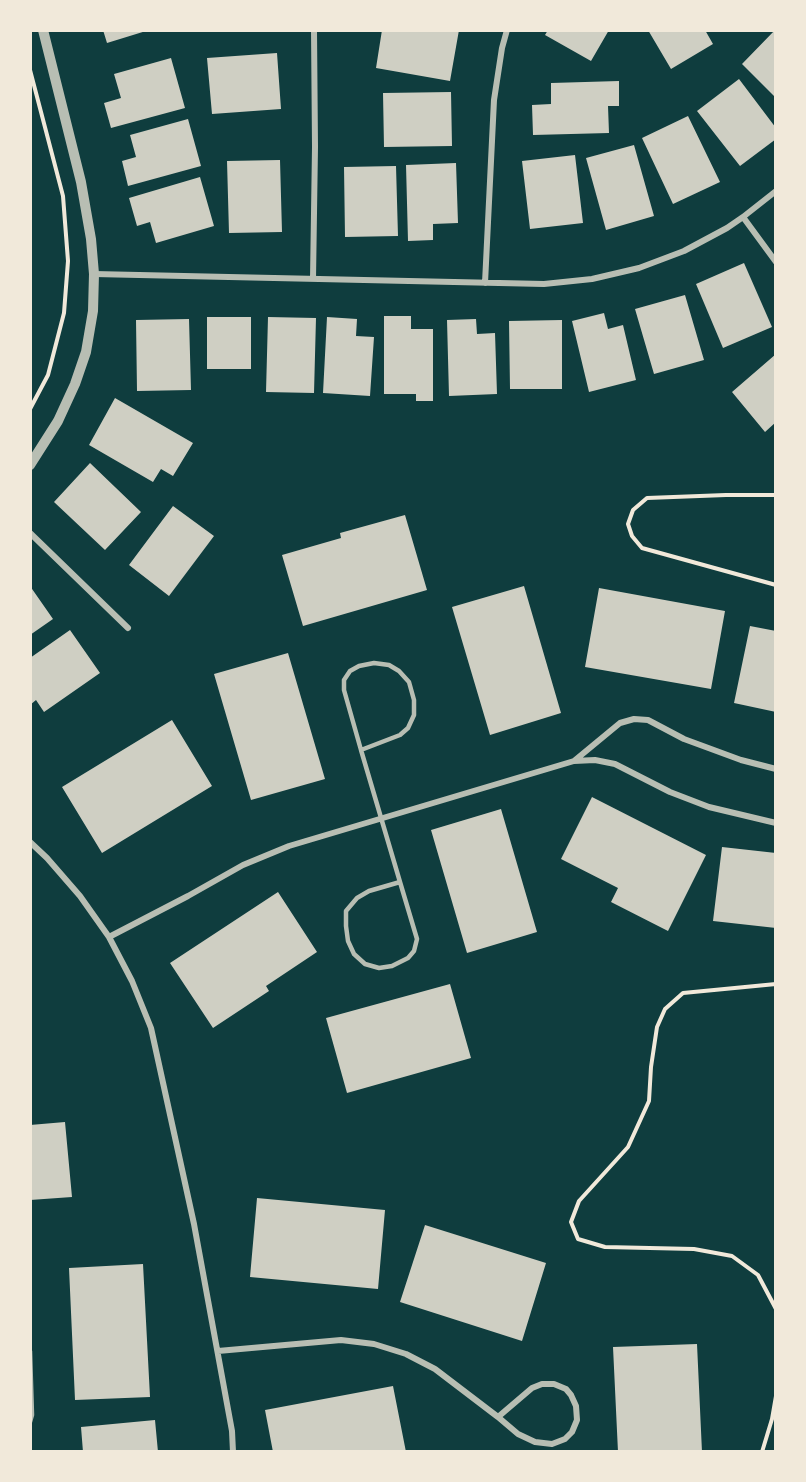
<!DOCTYPE html>
<html>
<head>
<meta charset="utf-8">
<style>
  body { margin:0 }
  #map { position:relative; width:806px; height:1482px; overflow:hidden; background:#0f3d3e; font-family:"IBM Plex Sans",sans-serif }
  canvas { display:block }
  .frame { position:absolute; inset:0; border:32px solid #f1e9da; pointer-events:none }
</style>
</head>
<body>
<div id="map">
<canvas width="806" height="1482"></canvas>
<div class="frame"></div>
</div>
<script>
const c = document.querySelector('canvas').getContext('2d');
c.lineJoin = 'round';
function fillPath(path, color) { c.fillStyle = color; c.fill(path, 'evenodd'); }
const poly = rows => new Path2D(rows.map(r => 'M' + r).join(''));
function stroke(path, color, width, dash) { c.strokeStyle = color; c.lineWidth = width; c.lineCap = dash ? 'butt' : 'round'; c.setLineDash(dash || []); c.stroke(path); }
fillPath(poly([
  [103,30,146,30,146,31,107,43],
  [382,30,459,30,450,81,376,68],
  [548,30,609,30,591,61,545,35],
  [648,30,705,30,713,44,671,69],
  [775,30,776,30,776,98,742,64],
  [277,53,281,109,212,114,207,58],
  [171,58,185,108,111,128,104,103,121,98,114,74],
  [739,79,776,128,776,139,740,166,697,111],
  [619,81,619,106,608,106,609,133,533,135,532,105,551,104,551,83],
  [451,92,452,146,384,147,383,93],
  [688,116,720,182,673,204,642,138],
  [188,119,201,166,128,186,122,161,136,157,130,135],
  [634,145,654,216,606,230,586,158],
  [575,155,583,223,530,229,522,161],
  [280,160,282,232,229,233,227,161],
  [456,163,458,223,433,224,433,240,408,241,406,165],
  [396,166,398,236,345,237,344,167],
  [200,177,214,226,156,243,150,222,137,226,129,198],
  [744,263,772,327,723,348,696,284],
  [685,295,704,360,654,374,635,309],
  [604,313,608,329,623,325,636,380,589,392,572,321],
  [384,316,411,316,411,329,433,329,433,401,416,401,416,394,384,394],
  [207,317,251,317,251,369,207,369],
  [268,317,316,318,314,393,266,392],
  [327,317,357,319,356,336,374,337,370,396,323,393],
  [189,319,191,390,137,391,136,320],
  [476,319,477,334,495,333,497,394,449,396,447,320],
  [562,320,562,389,510,389,509,321],
  [776,354,776,422,765,432,732,392],
  [115,398,193,443,173,476,161,469,153,482,89,445],
  [90,463,141,512,105,550,54,502],
  [173,506,214,536,169,596,129,565],
  [405,515,427,590,303,626,282,555,341,538,340,533],
  [30,586,53,619,30,635],
  [524,586,561,713,490,735,452,607],
  [599,588,725,611,711,689,585,667],
  [750,626,776,631,776,712,734,703],
  [70,630,100,673,44,712,36,700,30,705,30,658],
  [288,653,325,779,251,800,214,674],
  [172,720,212,786,102,853,62,787],
  [592,797,706,855,668,931,611,902,618,888,561,859],
  [501,809,537,932,467,953,431,830],
  [722,847,776,853,776,928,713,921],
  [278,892,317,952,266,986,269,991,213,1028,170,963],
  [450,984,471,1058,347,1093,326,1018],
  [65,1122,72,1197,30,1200,30,1125],
  [257,1198,385,1210,378,1289,250,1277],
  [425,1225,546,1263,522,1341,400,1302],
  [143,1264,150,1397,75,1400,69,1268],
  [697,1344,702,1452,618,1452,613,1347],
  [393,1386,406,1452,273,1452,265,1410],
  [155,1420,158,1452,83,1452,81,1427]
]), '#cfcfc3');
stroke(poly([
  [30,70,63,196,68,261,64,313,48,375,30,409],
  [776,495,726,495,647,498,633,510,628,524,632,536,642,548,776,585],
  [776,984,683,993,665,1009,657,1027,651,1067,649,1101,628,1147,579,1201,571,1222,578,1239,605,1247,694,1249,732,1256,758,1275,776,1309],
  [762,1452,772,1419,776,1396]
]), '#f1e9da', 4);
stroke(poly([
  [374,663,389,665,399,671,409,682,414,700,414,715,408,728,400,735,361,750,344,690,344,680,350,671,359,666,374,663],
  [361,750,400,882],
  [400,882,417,939,414,951,408,958,392,966,379,968,365,964,354,954,348,941,346,926,346,911,357,898,369,891,400,882],
  [30,1351,32,1415,30,1422]
]), '#b8beb3', 4.5);
stroke(poly([
  [743,217,776,262],
  [94,274,544,284,592,279,639,268,684,251,727,228,743,217,776,191],
  [313,279,315,147,314,30],
  [485,283,494,100,502,48,507,30],
  [30,533,128,628],
  [776,769,741,760,684,739,648,720,634,719,620,723,574,761,595,760,615,764,670,792,709,807,776,823],
  [30,842,47,858,80,896,109,937,132,981,151,1028,194,1224,232,1431,233,1452],
  [109,937,188,896,243,865,289,846,574,761],
  [218,1351,341,1340,374,1344,406,1354,435,1369,498,1417],
  [542,1384,554,1384,566,1389,571,1395,576,1406,577,1420,572,1432,565,1439,552,1444,535,1442,518,1434,498,1417,532,1388,542,1384]
]), '#b8beb3', 6);
stroke(poly([
  [30,465,58,421,75,384,86,352,93,311,94,274,91,239,81,182,43,30]
]), '#b8beb3', 10);
</script>
</body>
</html>
